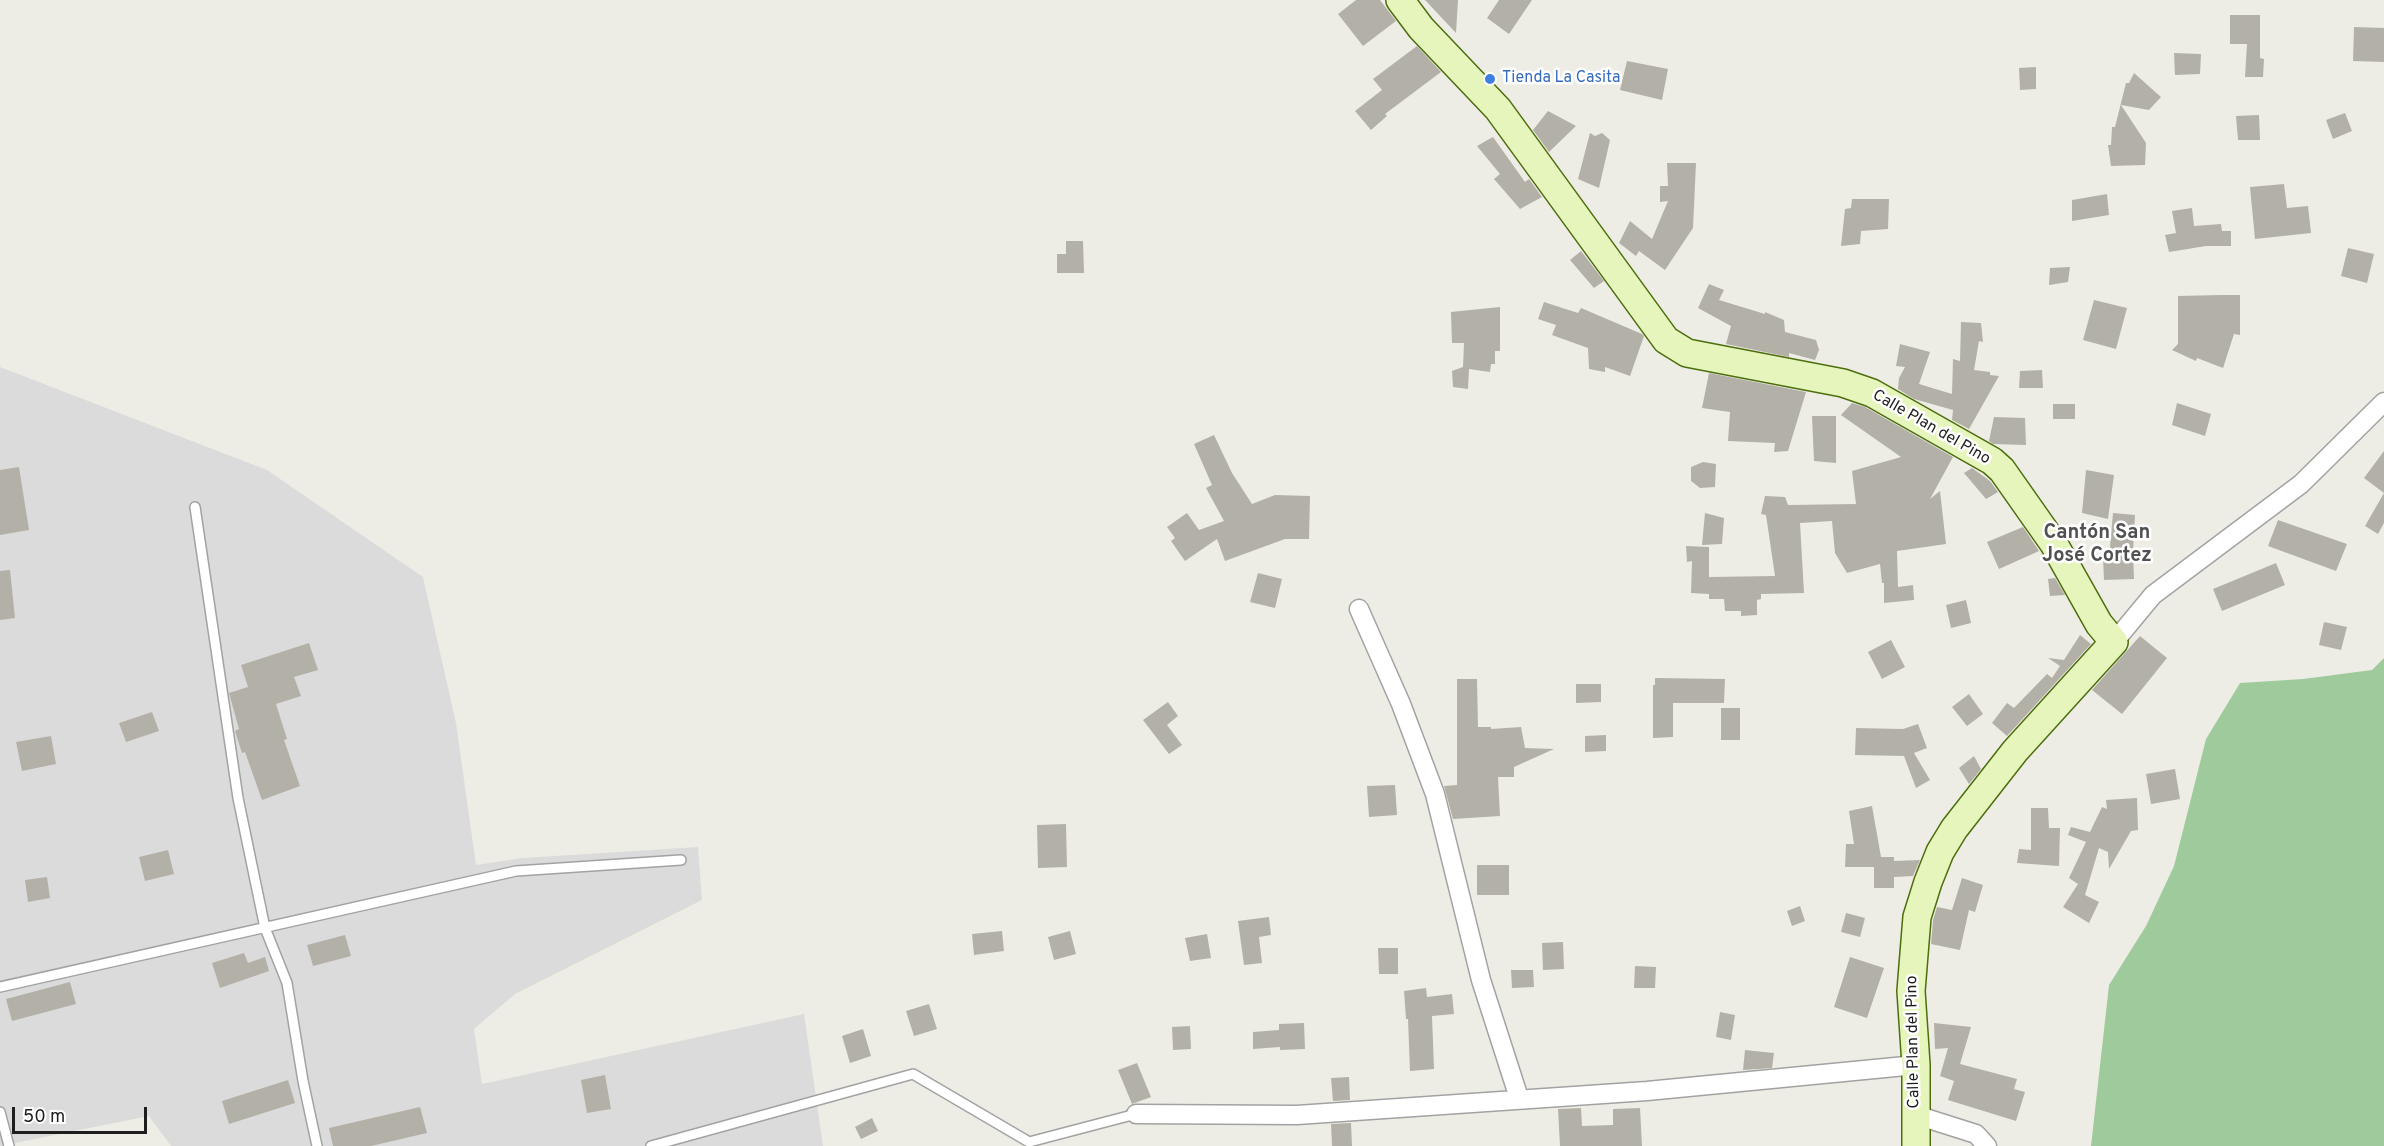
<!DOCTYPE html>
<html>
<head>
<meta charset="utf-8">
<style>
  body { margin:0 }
  #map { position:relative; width:2384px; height:1146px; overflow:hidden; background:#eeede5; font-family:Overpass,sans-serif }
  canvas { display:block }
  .scale { position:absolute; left:12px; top:1107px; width:135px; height:27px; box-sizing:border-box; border:3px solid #1e1e1e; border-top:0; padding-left:8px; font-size:18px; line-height:21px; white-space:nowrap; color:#1e1e1e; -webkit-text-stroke:4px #fff; paint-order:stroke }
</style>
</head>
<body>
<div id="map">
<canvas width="2384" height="1146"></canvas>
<div class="scale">50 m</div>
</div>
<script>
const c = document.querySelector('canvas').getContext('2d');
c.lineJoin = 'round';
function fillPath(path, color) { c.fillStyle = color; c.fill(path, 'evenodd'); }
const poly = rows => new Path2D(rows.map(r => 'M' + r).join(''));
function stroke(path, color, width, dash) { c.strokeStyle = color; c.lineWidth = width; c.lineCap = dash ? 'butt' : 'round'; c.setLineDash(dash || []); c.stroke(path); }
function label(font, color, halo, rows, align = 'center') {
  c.font = font + ' Overpass,sans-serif'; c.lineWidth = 5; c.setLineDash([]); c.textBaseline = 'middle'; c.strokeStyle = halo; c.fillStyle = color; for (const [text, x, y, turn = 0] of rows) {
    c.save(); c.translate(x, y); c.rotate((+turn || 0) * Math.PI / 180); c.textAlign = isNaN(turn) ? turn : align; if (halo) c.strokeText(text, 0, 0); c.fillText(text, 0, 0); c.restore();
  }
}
fillPath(poly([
  [0,367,267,470,423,577,456,723,476,865,522,858,698,847,702,900,515,994,474,1029,482,1084,804,1014,823,1146,171,1146,149,1116,0,1146]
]), '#dcdbdb');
fillPath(poly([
  [2384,658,2384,1146,2091,1146,2109,985,2146,926,2174,866,2206,739,2240,683,2303,679,2372,670]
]), '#9fcb9c');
fillPath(poly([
  [1356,0,1380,0,1396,21,1363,46,1338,14],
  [1425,0,1458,0,1456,33],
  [1499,0,1532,0,1509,34,1487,18],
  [2230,15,2260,15,2260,58,2264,59,2263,77,2245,77,2247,44,2230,44],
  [2354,27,2384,28,2384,62,2353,61],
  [1417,46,1441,72,1385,114,1387,116,1371,130,1355,111,1382,90,1373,79],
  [2174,53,2201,54,2200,74,2175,75],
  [1627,61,1668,69,1662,100,1620,90],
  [2036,67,2036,89,2020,90,2019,68],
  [2134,73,2161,97,2149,110,2121,105,2146,143,2145,165,2111,166,2108,145,2111,145,2112,127,2115,127,2126,83,2129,83],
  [1548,111,1576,126,1549,152,1533,130],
  [2345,113,2352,131,2333,139,2326,120],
  [2259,115,2260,140,2238,140,2236,116],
  [1590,133,1595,136,1602,133,1610,140,1599,188,1578,179],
  [1493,137,1525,182,1529,179,1542,197,1520,209,1494,179,1500,174,1477,146],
  [1667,163,1696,163,1693,228,1665,270,1639,251,1636,256,1619,243,1630,221,1652,239,1668,201,1660,202,1660,186,1668,186],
  [2284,184,2287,208,2308,206,2311,233,2255,239,2250,187],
  [2107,194,2109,215,2072,221,2072,200],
  [1852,199,1889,199,1888,229,1861,231,1860,244,1841,246,1845,209,1851,208],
  [2192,208,2194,226,2221,224,2222,231,2231,231,2231,246,2206,246,2169,252,2165,235,2176,233,2172,211],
  [1066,241,1083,241,1084,273,1057,273,1057,254,1066,254],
  [2348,248,2374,254,2367,283,2341,276],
  [1581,251,1604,281,1594,288,1570,260],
  [2070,267,2068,282,2049,285,2050,268],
  [1709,284,1724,290,1719,300,1765,314,1765,312,1784,320,1785,332,1816,340,1819,350,1815,360,1789,353,1789,357,1726,344,1731,326,1698,308],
  [2222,295,2240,295,2240,335,2234,334,2223,368,2197,358,2196,361,2172,350,2178,344,2178,296],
  [2094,300,2127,308,2116,349,2083,340],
  [1544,302,1578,313,1581,308,1642,334,1644,336,1630,376,1605,367,1605,372,1589,369,1588,348,1552,335,1556,325,1538,319],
  [1500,307,1500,351,1495,351,1495,364,1491,364,1490,372,1469,369,1468,389,1453,387,1452,371,1463,367,1464,343,1452,343,1451,312],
  [1961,322,1981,323,1983,342,1979,341,1974,370,1990,372,1990,375,1999,376,1969,429,1952,420,1953,410,1914,399,1898,389,1899,378,1905,367,1896,366,1900,344,1930,352,1919,384,1952,394,1953,359,1960,361],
  [2042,370,2043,388,2019,388,2020,371],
  [1709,373,1806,392,1788,451,1774,452,1775,443,1728,441,1730,412,1702,408],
  [1852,403,1865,407,1953,457,1930,499,1940,491,1946,544,1897,551,1898,587,1913,585,1914,600,1884,603,1884,583,1882,583,1880,564,1847,573,1835,553,1832,521,1800,523,1804,593,1761,594,1761,599,1757,600,1757,615,1741,616,1741,611,1725,611,1724,599,1709,599,1709,594,1691,593,1692,561,1687,562,1686,546,1709,547,1709,577,1775,576,1766,515,1761,514,1765,496,1785,497,1788,505,1856,504,1852,471,1901,457,1841,415],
  [2177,403,2211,414,2205,436,2172,425],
  [2053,404,2075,404,2075,419,2053,419],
  [1812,416,1836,416,1836,463,1814,461],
  [1994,417,2025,418,2026,445,1993,444,1989,441],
  [1214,435,1232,473,1252,504,1275,495,1310,496,1309,539,1285,539,1225,561,1217,539,1185,561,1171,541,1175,538,1167,527,1187,513,1199,530,1224,521,1206,488,1212,485,1194,444],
  [2384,451,2384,493,2364,478],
  [1703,462,1716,464,1715,487,1700,488,1691,481,1691,467],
  [19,467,29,530,0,535,0,470],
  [1972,468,1990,481,1998,492,1986,499,1964,473],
  [2086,470,2114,475,2108,519,2082,513],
  [2384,493,2384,523,2378,534,2365,526],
  [1705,513,1724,518,1722,544,1702,545],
  [2113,513,2135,515,2133,552,2134,579,2104,580,2103,558,2109,558],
  [2278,520,2347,544,2336,571,2268,546],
  [2023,527,2039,551,1999,569,1987,542],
  [2276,563,2285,585,2222,611,2213,589],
  [10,570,15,618,0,620,0,571],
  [1258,573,1282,579,1275,608,1250,602],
  [2055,578,2065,595,2050,596,2048,579],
  [1966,600,1971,623,1951,628,1946,605],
  [2324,622,2347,627,2341,650,2319,645],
  [2080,635,2091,644,2007,736,1992,723,2007,703,2014,708,2047,674,2052,678,2060,666,2048,658,2064,660],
  [2140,636,2167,658,2122,714,2092,690],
  [1891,640,1905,667,1882,679,1868,652],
  [309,643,318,670,294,677,301,696,276,704,287,739,284,740,300,786,262,800,245,752,242,753,235,731,239,729,229,693,248,687,241,665],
  [1655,678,1725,679,1724,703,1673,703,1673,737,1653,738,1653,685,1655,685],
  [1457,679,1477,679,1478,727,1491,727,1491,729,1521,727,1525,748,1554,749,1514,767,1514,777,1498,777,1500,816,1453,819,1444,786,1457,785],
  [1576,684,1601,684,1601,702,1576,703],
  [1969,694,1983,714,1967,726,1952,707],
  [1168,702,1178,716,1167,725,1182,745,1169,754,1143,720],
  [1721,708,1740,708,1740,740,1721,740],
  [152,712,159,731,126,742,119,723],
  [1918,724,1927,748,1914,753,1930,780,1916,788,1904,756,1855,755,1856,728,1903,729],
  [1606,735,1606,751,1585,752,1585,736],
  [51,736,56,764,22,771,16,742],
  [1974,756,1981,769,1969,784,1959,768],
  [2175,769,2180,799,2151,804,2146,774],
  [1395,785,1397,815,1369,817,1367,786],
  [2137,798,2138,830,2131,831,2109,869,2108,852,2099,848,2085,895,2099,902,2089,923,2063,907,2078,884,2069,878,2086,842,2068,835,2071,827,2090,832,2102,807,2107,809,2106,800],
  [1872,806,1881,857,1894,857,1894,861,1920,860,1913,876,1894,877,1894,888,1874,888,1874,867,1845,867,1846,844,1854,844,1849,811],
  [2031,808,2048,808,2049,828,2060,828,2059,866,2017,863,2019,849,2031,850],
  [1066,824,1067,867,1038,868,1037,825],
  [168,850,174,874,145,881,139,857],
  [1477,865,1509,865,1509,895,1477,895],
  [47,877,50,898,28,902,25,880],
  [1962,878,1983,885,1975,912,1969,910,1960,950,1931,944,1933,920,1937,907,1952,910],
  [1800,906,1805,921,1792,926,1787,911],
  [1846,913,1865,918,1860,937,1841,932],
  [1269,917,1271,935,1259,937,1262,963,1244,965,1238,921],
  [1002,931,1004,951,974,955,972,934],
  [1070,931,1076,954,1054,960,1048,937],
  [1207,934,1211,958,1190,961,1185,938],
  [345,935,351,956,313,966,307,945],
  [1563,942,1564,969,1543,970,1542,943],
  [1378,948,1398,948,1398,974,1379,974],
  [244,953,248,963,265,957,269,971,220,988,212,963],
  [1850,957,1884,968,1867,1018,1834,1007],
  [1635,966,1656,967,1655,988,1634,988],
  [1511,970,1533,970,1534,987,1512,988],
  [70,982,76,1004,12,1021,6,999],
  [1426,988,1427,997,1452,994,1454,1014,1432,1016,1434,1069,1410,1071,1408,1019,1406,1019,1404,991],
  [929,1004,937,1029,914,1036,906,1011],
  [1720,1012,1735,1015,1731,1040,1716,1037],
  [1304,1023,1305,1049,1280,1050,1280,1047,1253,1049,1253,1032,1279,1030,1279,1024],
  [1934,1023,1971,1027,1960,1064,2017,1079,2014,1089,2025,1092,2016,1121,1948,1100,1954,1081,1940,1076,1948,1048,1935,1049],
  [1190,1026,1191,1049,1173,1050,1172,1027],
  [863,1029,871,1056,850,1063,842,1036],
  [1745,1050,1774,1053,1772,1068,1743,1070],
  [1137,1063,1151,1097,1132,1104,1118,1070],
  [605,1075,611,1109,587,1113,581,1080],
  [1349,1077,1350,1100,1333,1101,1331,1078],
  [288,1080,295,1103,229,1124,222,1101],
  [420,1107,427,1133,371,1146,333,1146,329,1128],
  [1581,1108,1582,1126,1613,1125,1613,1109,1640,1108,1642,1146,1560,1146,1558,1109],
  [872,1118,878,1131,861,1139,855,1127],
  [1351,1123,1352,1146,1332,1146,1331,1124]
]), '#b3b0a7');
const lane = poly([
  [195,507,238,798,265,928,287,983,303,1081,317,1146],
  [0,987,516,871,681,860],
  [0,1112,9,1146],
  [651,1146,913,1074,1029,1142,1136,1114]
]);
const street = poly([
  [1359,609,1401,704,1435,794,1481,980,1519,1098],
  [2114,642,2153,595,2301,484,2384,402],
  [1136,1114,1297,1115,1647,1091,1916,1065],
  [1916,1115,1976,1134,1987,1146]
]);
const secondary = poly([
  [1400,0,1421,28,1498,109,1666,340,1687,353,1843,383,1872,393,1992,461,2002,470,2054,544,2099,624,2114,642,2015,751,1954,829,1940,852,1928,882,1917,917,1911,991,1916,1065,1916,1146]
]);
stroke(lane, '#a2a2a2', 12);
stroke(street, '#a2a2a2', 21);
stroke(secondary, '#4c6e0c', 30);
stroke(lane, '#fff', 9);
stroke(street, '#fff', 18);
stroke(secondary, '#e5f5bc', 27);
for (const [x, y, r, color] of [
  [1490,79,6,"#3f7fe0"]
]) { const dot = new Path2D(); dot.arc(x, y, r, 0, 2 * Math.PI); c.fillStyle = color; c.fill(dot); stroke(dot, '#fff', 2); }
label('16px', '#366cbe', '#fff', [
  ["Tienda La Casita",1502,79]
], 'left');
label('16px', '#1e1e1e', '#fff', [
  ["Calle Plan del Pino",1931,428,30],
  ["Calle Plan del Pino",1914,1042,-91]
]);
label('bold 20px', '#515151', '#fff', [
  ["Cantón San",2097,534],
  ["José Cortez",2097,557]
]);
</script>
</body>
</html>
